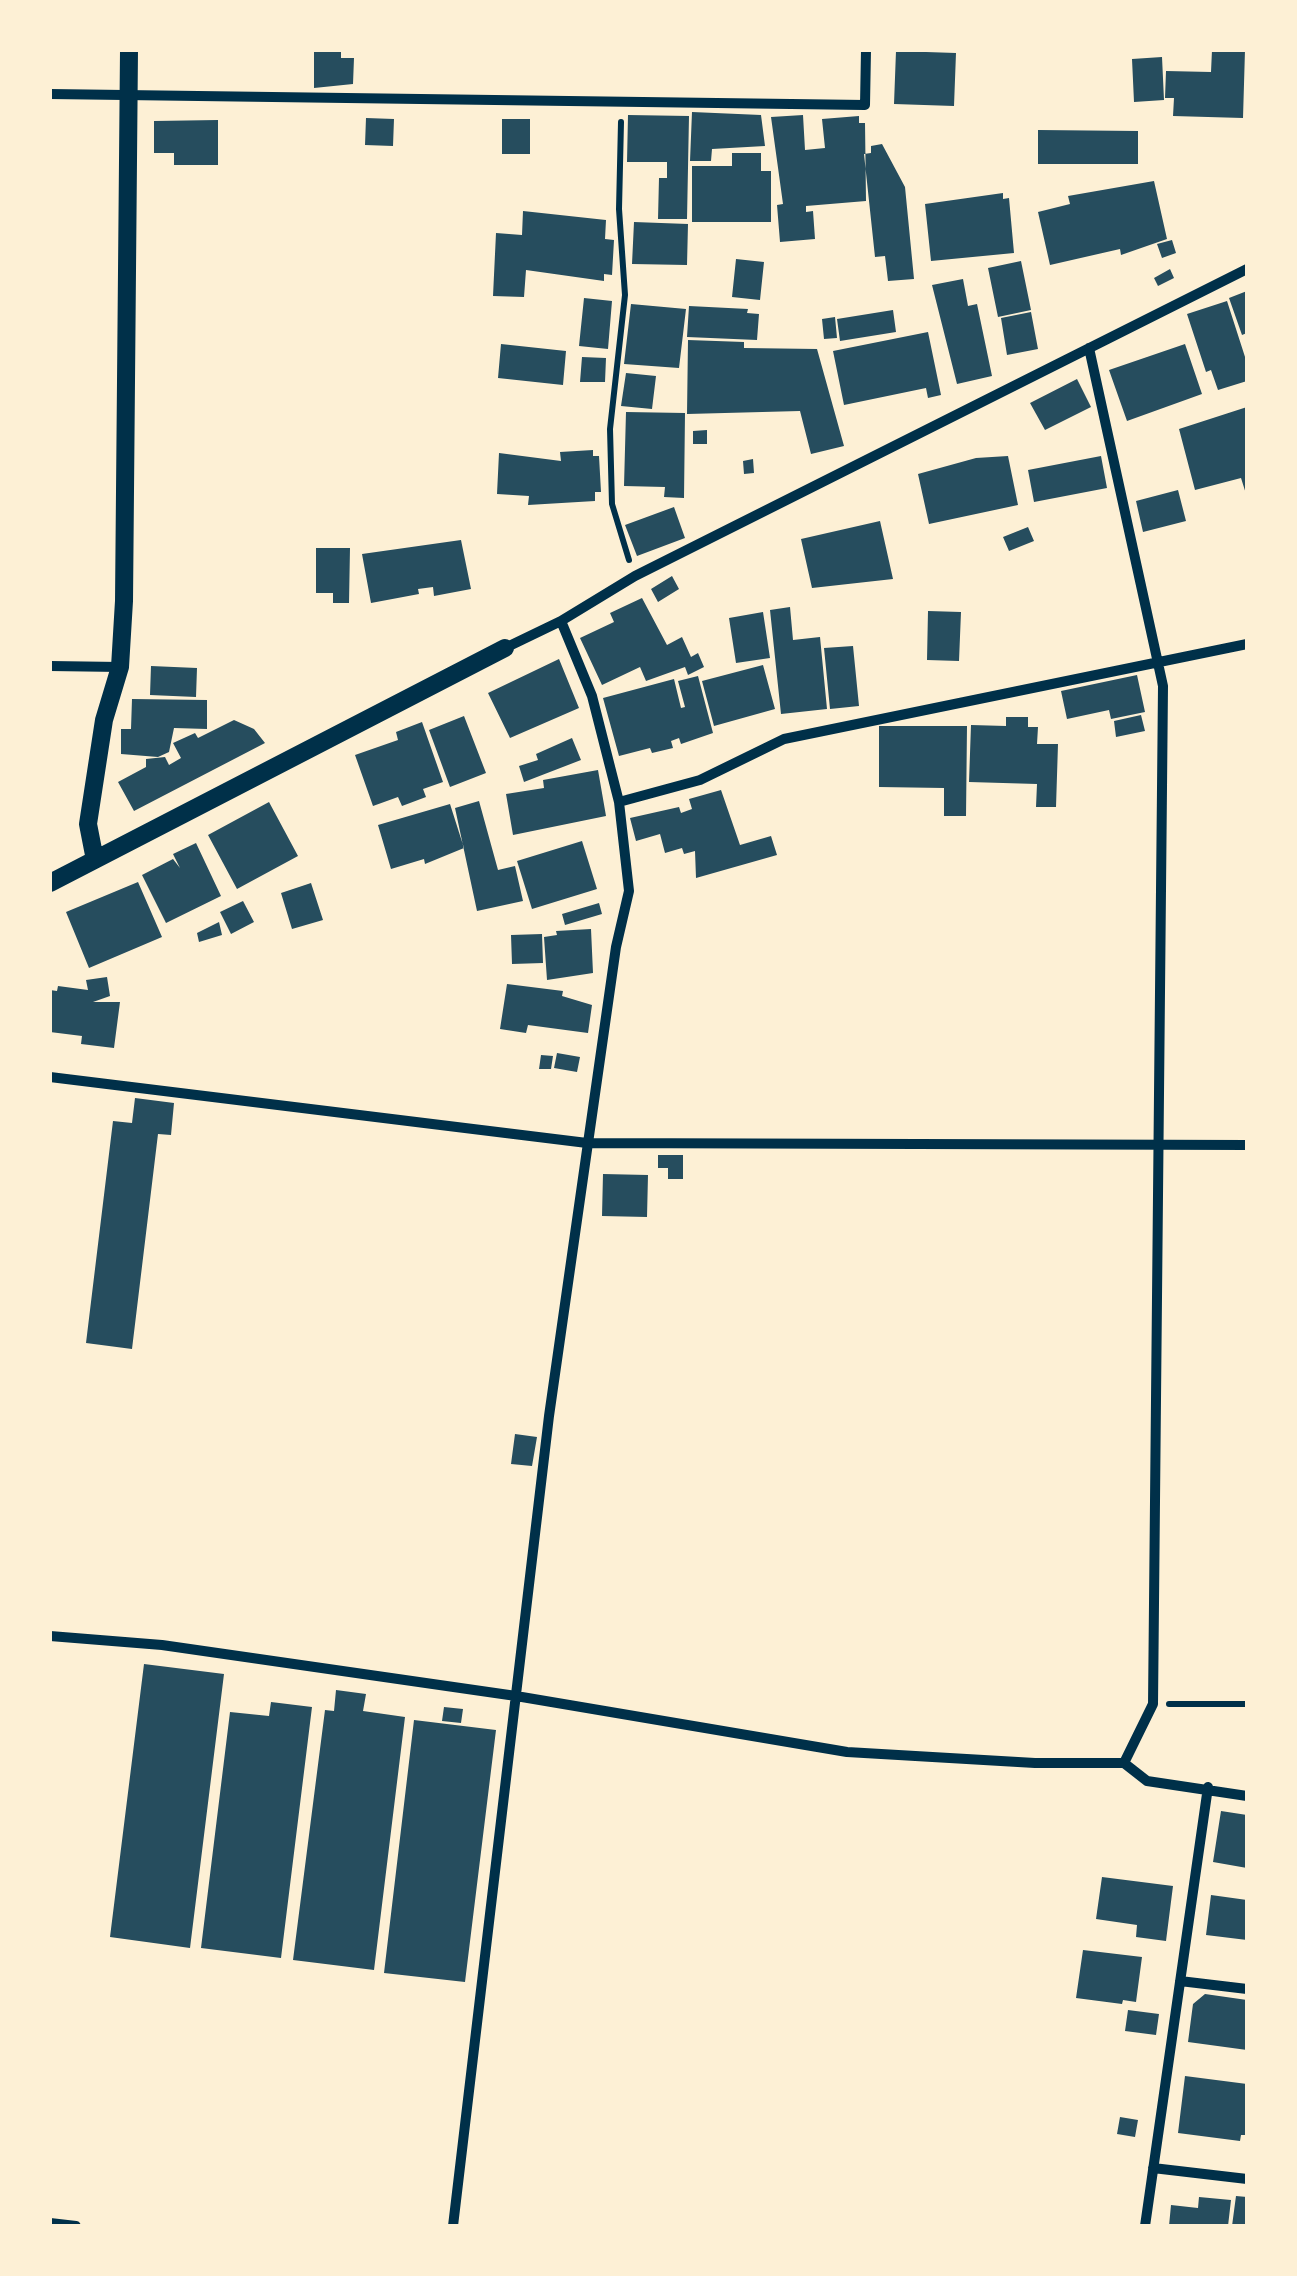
<!DOCTYPE html>
<html>
<head>
<meta charset="utf-8">
<style>
  body { margin:0 }
  #map { position:relative; width:1297px; height:2276px; overflow:hidden; background:#fdf0d5; font-family:Mulish,sans-serif }
  canvas { display:block }
  .frame { position:absolute; inset:0; border:52px solid #fdf0d5; pointer-events:none }
</style>
</head>
<body>
<div id="map">
<canvas width="1297" height="2276"></canvas>
<div class="frame"></div>
</div>
<script>
const c = document.querySelector('canvas').getContext('2d');
c.lineJoin = 'round';
function fillPath(path, color) { c.fillStyle = color; c.fill(path, 'evenodd'); }
const poly = rows => new Path2D(rows.map(r => 'M' + r).join(''));
function stroke(path, color, width, dash) { c.strokeStyle = color; c.lineWidth = width; c.lineCap = dash ? 'butt' : 'round'; c.setLineDash(dash || []); c.stroke(path); }
fillPath(poly([
  [314,50,341,50,341,58,354,58,353,84,314,88],
  [1212,50,1245,50,1243,118,1173,116,1174,98,1165,98,1166,71,1211,72],
  [896,51,956,53,954,106,894,104],
  [1162,57,1164,100,1134,102,1132,59],
  [692,112,761,115,765,146,712,149,711,161,690,161],
  [628,115,689,116,687,219,658,219,659,178,667,178,667,162,627,162],
  [803,115,805,150,825,148,822,119,859,116,859,123,865,123,866,201,806,206,806,212,813,211,815,239,780,242,777,205,783,204,771,117],
  [366,118,394,119,393,146,365,145],
  [502,119,530,119,530,154,502,154],
  [218,120,218,165,174,165,174,153,154,153,154,121],
  [1038,130,1138,131,1138,164,1038,164],
  [882,144,905,187,914,279,888,281,885,256,875,257,864,154,871,153,871,146],
  [732,153,761,153,761,171,771,171,771,222,692,222,692,166,732,166],
  [1154,181,1167,239,1121,255,1120,249,1050,265,1038,212,1070,204,1068,196],
  [1003,193,1003,199,1009,198,1014,253,931,261,925,204],
  [523,211,606,220,605,239,614,240,612,275,604,274,604,281,526,270,524,297,493,296,496,233,522,235],
  [634,222,688,224,687,265,632,264],
  [1172,240,1176,253,1162,258,1157,244],
  [736,259,764,262,760,300,732,297],
  [1021,261,1031,310,998,317,988,268],
  [1170,269,1174,278,1158,286,1154,278],
  [963,279,968,306,977,304,992,376,957,384,932,285],
  [1247,291,1247,333,1242,335,1229,298],
  [584,298,612,301,608,349,579,346],
  [1227,301,1246,360,1247,381,1218,390,1211,370,1206,372,1187,314],
  [631,304,686,309,679,368,624,364],
  [689,306,748,309,747,313,759,314,757,340,687,337],
  [893,310,896,332,840,341,837,319],
  [1031,312,1038,349,1007,355,1001,318],
  [835,317,837,338,824,339,822,319],
  [928,332,941,395,928,398,926,388,844,405,833,351],
  [688,340,744,342,744,348,817,349,844,446,811,454,800,411,687,414],
  [501,344,566,351,563,385,498,378],
  [1185,344,1202,394,1127,421,1109,370],
  [582,357,606,358,605,382,580,382],
  [626,373,656,376,652,409,621,406],
  [1077,379,1091,407,1045,430,1030,403],
  [1247,407,1247,497,1241,478,1195,490,1179,429],
  [626,412,685,413,684,498,664,497,665,487,624,486],
  [707,430,707,444,693,444,693,431],
  [593,450,593,456,599,456,601,492,595,492,595,501,528,505,529,496,497,494,499,453,561,461,560,452],
  [1008,456,1018,505,929,524,918,474,976,458],
  [1101,456,1107,488,1034,502,1028,470],
  [753,459,754,473,744,474,743,461],
  [1178,490,1186,521,1143,532,1136,501],
  [674,507,685,538,637,556,625,525],
  [880,521,893,579,812,588,801,539],
  [1028,527,1034,541,1009,551,1003,537],
  [461,540,471,589,434,596,433,587,418,589,419,594,371,603,362,554],
  [316,548,350,548,349,603,333,603,333,593,316,593],
  [672,576,679,589,658,602,651,589],
  [642,598,667,645,682,637,691,657,698,653,704,667,688,675,685,667,646,681,640,667,602,685,580,638,614,622,610,613],
  [790,607,793,640,820,637,827,709,781,714,770,610],
  [928,611,961,612,959,661,927,660],
  [763,612,770,658,736,663,729,618],
  [853,646,859,706,830,709,824,648],
  [559,659,579,708,510,738,488,693],
  [763,665,775,709,714,726,702,681],
  [151,666,197,668,196,697,150,695],
  [1137,675,1145,712,1111,719,1109,710,1067,719,1061,691],
  [698,676,713,733,681,744,679,738,671,741,673,748,652,753,650,748,619,756,603,698,674,679,681,708,685,707,678,681],
  [132,699,207,700,207,729,174,728,169,752,158,757,121,754,121,729,131,729],
  [1141,715,1145,731,1116,737,1114,721],
  [464,716,486,773,450,787,429,730],
  [1006,717,1028,717,1028,727,1038,727,1037,744,1058,744,1056,807,1036,807,1037,784,969,782,971,725,1006,726],
  [234,720,254,729,265,743,134,811,118,782,146,767,146,759,165,757,169,765,181,758,173,743,195,733,198,738],
  [422,722,443,782,423,789,426,797,402,806,398,797,373,806,355,755,398,740,396,732],
  [879,726,967,726,966,816,944,816,944,788,879,787],
  [572,738,581,760,524,782,519,766,538,760,536,754],
  [598,770,606,816,513,835,506,794,544,788,543,780],
  [721,790,740,845,771,836,777,855,696,878,695,851,684,854,682,848,665,853,660,834,636,841,630,818,679,807,681,813,692,809,689,799],
  [479,801,498,870,515,866,523,901,477,911,455,808],
  [269,802,298,856,237,889,208,835],
  [450,804,464,848,425,864,424,859,391,869,378,825],
  [582,841,597,889,532,909,517,861],
  [196,843,221,896,166,923,142,875,173,859,180,868,173,854],
  [138,882,162,937,89,968,66,912],
  [311,883,323,920,292,929,281,893],
  [243,901,254,922,231,934,220,912],
  [599,903,602,914,565,925,562,914],
  [219,922,222,935,199,942,197,933],
  [591,929,593,973,547,980,544,937,557,935,556,931],
  [542,934,543,963,512,964,511,935],
  [107,977,110,996,93,1002,120,1002,114,1048,81,1044,82,1036,50,1032,50,990,57,991,58,986,88,990,86,980],
  [507,984,563,991,562,996,592,1005,588,1033,528,1025,526,1033,500,1029],
  [557,1053,580,1057,577,1072,554,1068],
  [541,1055,553,1056,551,1069,539,1069],
  [135,1098,174,1103,171,1135,158,1134,132,1349,86,1343,113,1121,132,1123],
  [658,1155,683,1155,683,1179,668,1179,668,1168,658,1168],
  [603,1174,648,1175,647,1217,602,1216],
  [515,1434,537,1437,532,1466,511,1464],
  [144,1664,224,1674,190,1948,110,1937],
  [336,1690,366,1694,363,1711,405,1717,374,1970,293,1960,325,1710,334,1711],
  [271,1702,312,1707,281,1958,201,1948,230,1712,269,1716],
  [444,1707,463,1709,461,1723,442,1721],
  [414,1720,496,1730,465,1982,384,1973],
  [1221,1811,1247,1815,1247,1868,1213,1862],
  [1102,1877,1173,1886,1166,1941,1136,1937,1137,1925,1096,1919],
  [1211,1895,1247,1900,1247,1940,1206,1935],
  [1083,1950,1142,1957,1136,2002,1123,2000,1122,2004,1076,1998],
  [1205,1994,1247,2000,1247,2050,1188,2042,1193,2004],
  [1128,2010,1159,2014,1156,2035,1125,2031],
  [1185,2076,1247,2084,1247,2135,1241,2135,1240,2141,1178,2133],
  [1120,2117,1138,2120,1135,2137,1117,2134],
  [1236,2196,1247,2197,1247,2226,1232,2226],
  [1199,2197,1231,2200,1228,2226,1169,2226,1171,2205,1198,2208]
]), '#264d5e');
stroke(poly([
  [621,122,619,209,625,295,610,429,612,504,629,560],
  [1169,1704,1247,1704]
]), '#003049', 6);
stroke(poly([
  [50,94,865,105,866,50],
  [1089,348,1163,686,1153,1704,1124,1763],
  [505,648,561,621,635,576,1247,269],
  [50,666,120,667],
  [619,802,700,780,784,739,1247,644],
  [50,1077,587,1143,1247,1145],
  [50,1636,162,1645,516,1696,847,1752,1035,1763,1124,1763,1147,1781,1247,1796],
  [1180,1981,1247,1989],
  [1153,2168,1247,2179],
  [50,2223,76,2226],
  [453,2226,549,1416,616,947,629,891,619,802,592,696,561,621],
  [1145,2226,1208,1787]
]), '#003049', 10);
stroke(poly([
  [95,860,88,824,104,720,120,667,124,601,129,50],
  [50,883,505,648]
]), '#003049', 18);
</script>
</body>
</html>
